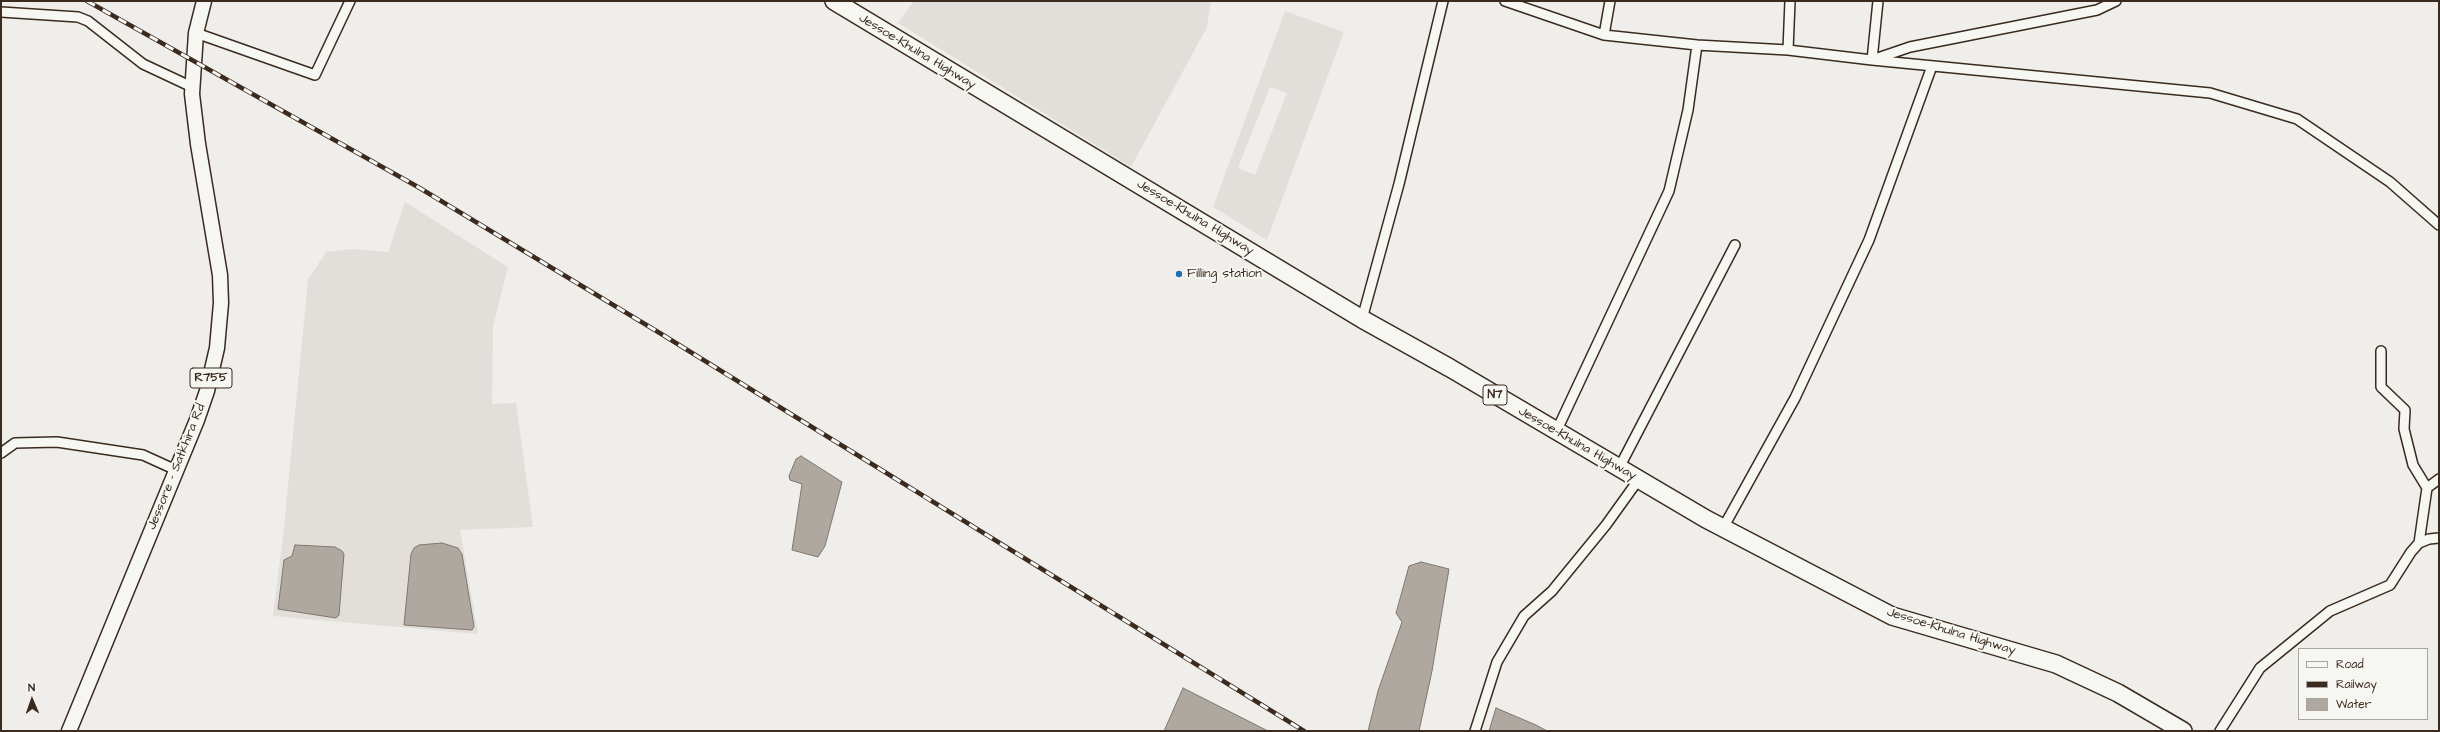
<!DOCTYPE html>
<html>
<head>
<meta charset="utf-8">
<style>
  body { margin:0 }
  #map { position:relative; width:2440px; height:732px; overflow:hidden; background:#efeeea; font-family:"Architects Daughter",sans-serif }
  canvas { display:block }
  .frame { position:absolute; inset:0; border:2px solid #3b2a1e; pointer-events:none }
  .legend { position:absolute; left:2298px; top:648px; width:130px; height:72px; box-sizing:border-box; background:#f6f6f2; border:1px solid #aba49d; margin:0; padding:5px 7px; list-style:none; font-size:12px; color:#3b2a1e }
  .legend li { display:flex; align-items:center; gap:8px; height:20px }
  .legend b { width:20px; border:1px solid #aba49d }
  .north { position:absolute; left:12px; top:680px; width:40px; height:40px; -webkit-text-stroke:3px #f6f6f2; paint-order:stroke; rotate:358deg; font-size:11px; font-weight:700; line-height:16px; text-align:center; color:#3b2a1e }
  .north::after { content:''; display:block; margin:auto; width:14px; height:18px; background:#3b2a1e; clip-path:polygon(50% 0,100% 100%,50% 72%,0 100%) }
</style>
</head>
<body>
<div id="map">
<canvas width="2440" height="732"></canvas>
<div class="frame"></div>
<ul class="legend">
<li><b style="height:5px;background:#f6f6f2"></b>Road</li>
<li><b style="height:5px;background:#3b2a1e"></b>Railway</li>
<li><b style="height:11px;background:#afa8a1"></b>Water</li>
</ul>
<div class="north">N</div>
</div>
<script>
const c = document.querySelector('canvas').getContext('2d');
c.lineJoin = 'round';
function fillPath(path, color) { c.fillStyle = color; c.fill(path, 'evenodd'); }
const poly = rows => new Path2D(rows.map(r => 'M' + r).join(''));
function stroke(path, color, width, dash) { c.strokeStyle = color; c.lineWidth = width; c.lineCap = dash ? 'butt' : 'round'; c.setLineDash(dash || []); c.stroke(path); }
function label(font, color, halo, rows, align = 'center') {
  c.font = font + ' "Architects Daughter",sans-serif'; c.lineWidth = 4; c.setLineDash([]); c.textBaseline = 'middle'; c.strokeStyle = halo; c.fillStyle = color; for (const [text, x, y, turn = 0] of rows) {
    c.save(); c.translate(x, y); c.rotate((+turn || 0) * Math.PI / 180); c.textAlign = isNaN(turn) ? turn : align; if (halo) c.strokeText(text, 0, 0); c.fillText(text, 0, 0); c.restore();
  }
}
fillPath(poly([
  [914,1,1211,1,1207,27,1131,167,898,23],
  [1285,11,1344,32,1267,240,1213,207],
  [1270,87,1287,93,1255,175,1238,168],
  [405,202,508,267,493,327,492,404,516,403,533,527,460,530,478,634,273,616,283,537,308,280,326,252,352,249,388,252]
]), '#e2dfdb');
const water = poly([
  [801,456,842,482,825,546,818,557,792,550,802,484,790,480,789,476,796,459,801,456],
  [442,543,458,548,462,554,474,626,472,630,404,625,411,554,414,548,419,545,442,543],
  [295,545,335,547,342,551,344,554,339,615,336,618,278,609,284,560,292,556,295,545],
  [1421,562,1449,569,1432,671,1419,731,1368,731,1378,691,1402,622,1396,613,1409,566,1421,562],
  [1183,688,1268,731,1164,731,1183,688],
  [1496,708,1536,725,1547,731,1489,731,1496,708]
]);
fillPath(water, '#afa8a1');
stroke(water, '#81766d', 1);
const street = poly([
  [1505,1,1604,35],
  [2116,1,2097,10,1910,47,1872,60,2210,93,2297,119,2390,182,2439,225],
  [1,12,78,17,88,21,143,64,192,87],
  [196,33,315,75,350,1],
  [1697,45,1788,50,1790,1],
  [1788,50,1872,60,1878,1],
  [1362,319,1399,184,1443,1],
  [2381,351,2381,387,2405,410,2404,429,2413,465,2427,488,2419,543],
  [1556,432,1669,191,1688,110,1697,45,1604,35,1610,1],
  [1,453,15,443,57,442,143,455,176,470],
  [1619,468,1735,245],
  [2427,488,2439,479],
  [1723,528,1795,398,1869,240,1932,66],
  [1475,731,1497,662,1524,616,1552,591,1606,525,1639,479],
  [2220,731,2260,668,2330,611,2390,585,2411,552,2419,543,2429,539,2439,538]
]);
const primary = poly([
  [69,731,197,420,207,391,217,348,221,303,220,275,198,144,192,94,196,33,204,1]
]);
const highway = poly([
  [834,1,1362,319,1450,368,1706,519,1892,616,2056,664,2118,693,2183,731]
]);
stroke(street, '#3b2a1e', 12);
stroke(primary, '#3b2a1e', 17);
stroke(highway, '#3b2a1e', 20);
stroke(street, '#f6f6f2', 9);
stroke(primary, '#f6f6f2', 14);
stroke(highway, '#f6f6f2', 17);
const rail = poly([
  [87,1,418,187,663,335,1304,731]
]);
stroke(rail, '#3b2a1e', 4.5);
stroke(rail, '#f6f6f2', 3, [9]);
for (const [x, y, r, color] of [
  [1179,274,4,"#1f6fb2"]
]) { const dot = new Path2D(); dot.arc(x, y, r, 0, 2 * Math.PI); c.fillStyle = color; c.fill(dot); stroke(dot, '#f6f6f2', 1.5); }
for (const [x, y, w] of [
  [211,378,42],
  [1495,395,24]
]) { const box = new Path2D(); box.roundRect(x - w / 2, y - 10, w, 20, 3); c.fillStyle = '#f6f6f2'; c.fill(box); stroke(box, '#3b2a1e', 1); }
label('bold 12px', '#3b2a1e', null, [
  ["R755",211,378],
  ["N7",1495,395]
]);
label('13px', '#3b2a1e', '#f6f6f2', [
  ["Jessoe-Khulna Highway",917,52,31],
  ["Jessoe-Khulna Highway",1195,218,31],
  ["Jessoe-Khulna Highway",1577,444,30],
  ["Jessore - Satkhira Rd",177,467,-68],
  ["Jessoe-Khulna Highway",1951,632,17]
]);
label('13px', '#3b2a1e', '#f6f6f2', [
  ["Filling station",1187,274]
], 'left');
</script>
</body>
</html>
